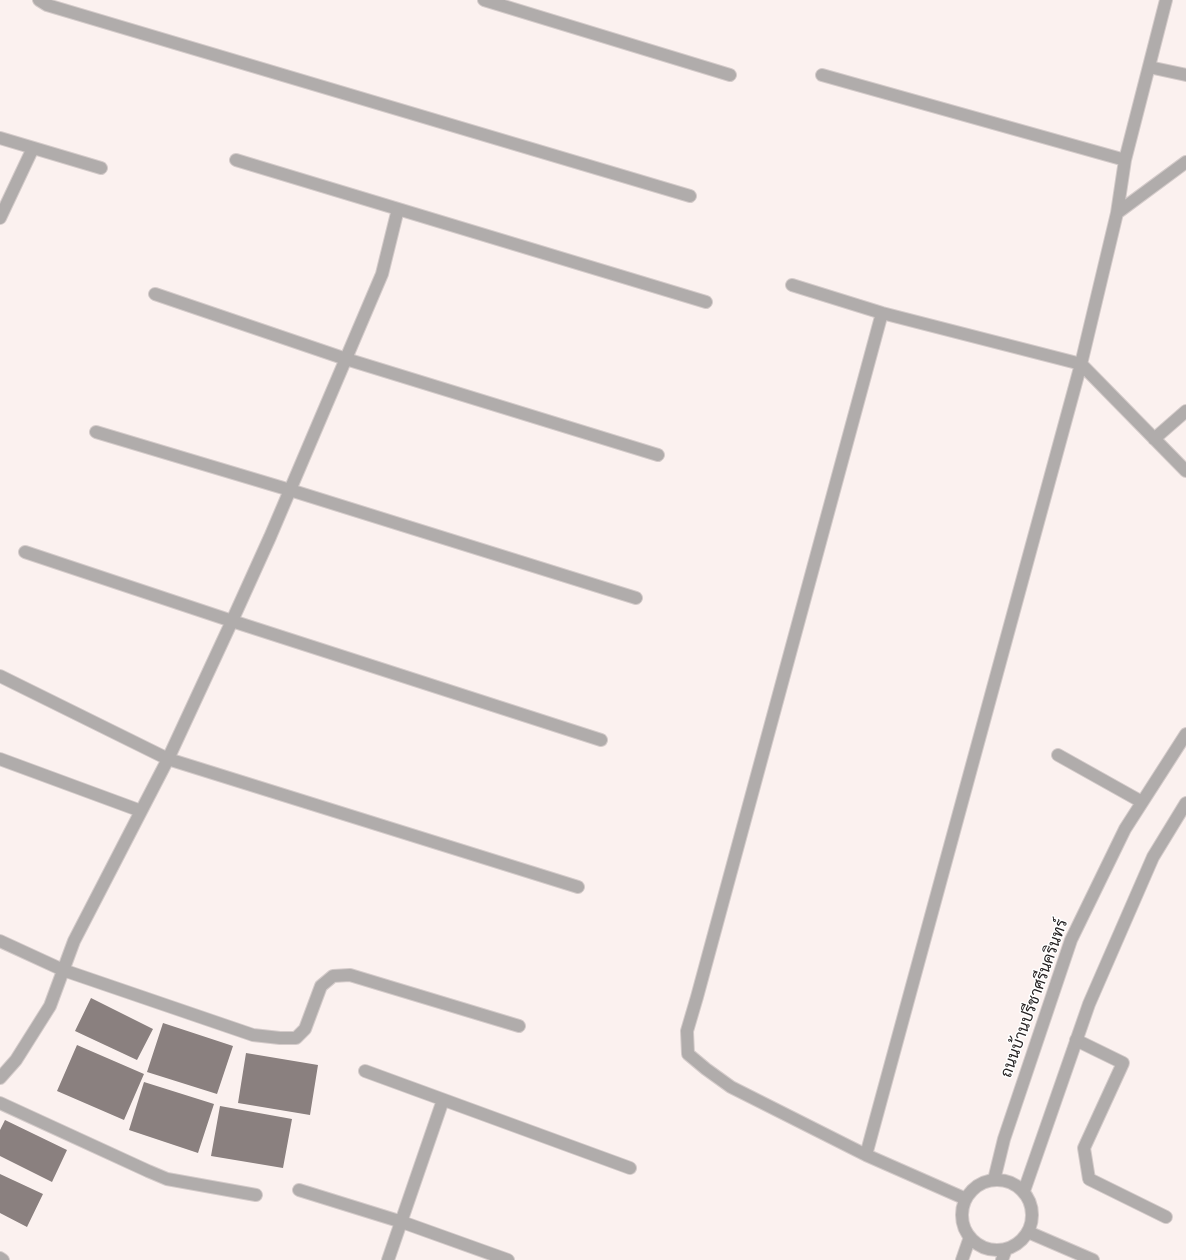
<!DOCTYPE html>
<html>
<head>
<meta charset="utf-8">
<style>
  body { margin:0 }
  canvas { display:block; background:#fbf1ef }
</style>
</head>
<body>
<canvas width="1186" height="1260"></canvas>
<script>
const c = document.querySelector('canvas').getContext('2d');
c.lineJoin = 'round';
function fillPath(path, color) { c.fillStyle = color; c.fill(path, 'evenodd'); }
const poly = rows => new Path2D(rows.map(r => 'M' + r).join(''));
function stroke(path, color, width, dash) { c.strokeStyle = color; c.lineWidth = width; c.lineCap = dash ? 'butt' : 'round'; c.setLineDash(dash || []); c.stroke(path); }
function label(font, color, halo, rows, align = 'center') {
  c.font = font + ' Spectral,Sarabun,serif'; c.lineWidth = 3; c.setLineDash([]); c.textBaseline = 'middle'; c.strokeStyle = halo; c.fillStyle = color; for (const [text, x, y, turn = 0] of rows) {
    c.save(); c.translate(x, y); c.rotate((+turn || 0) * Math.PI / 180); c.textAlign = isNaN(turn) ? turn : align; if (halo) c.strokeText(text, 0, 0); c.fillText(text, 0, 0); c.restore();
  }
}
fillPath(poly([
  [91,998,153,1029,137,1060,75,1031],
  [163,1023,233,1046,217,1094,147,1072],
  [77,1045,144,1074,124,1120,57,1091],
  [246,1053,318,1065,310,1115,238,1103],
  [144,1082,214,1104,198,1153,129,1130],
  [220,1106,292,1119,283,1168,211,1156],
  [5,1120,67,1150,52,1182,0,1156,0,1130],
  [0,1174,43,1194,27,1227,0,1213]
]), '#8a807f');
const service = poly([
  [1076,1040,1123,1063,1084,1148,1089,1179,1166,1217]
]);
const minor = poly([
  [39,0,47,5,690,196],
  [484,0,730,75],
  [1149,67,1186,75],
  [822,75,1125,160],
  [0,138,101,168],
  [236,160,706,302],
  [1117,213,1186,162],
  [0,218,33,148],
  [792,285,882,313,1081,364,1186,471],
  [155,294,346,359,658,455],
  [96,432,290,490,636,598],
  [1154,439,1186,411],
  [25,552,232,621,601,740],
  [0,676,168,759,578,887],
  [1058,755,1142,802],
  [0,759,141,811],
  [0,941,63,970,253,1035,280,1038,296,1038,305,1029,321,986,333,976,350,975,519,1026],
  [365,1071,630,1168],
  [0,1078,16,1060,50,1006,74,941,168,759,232,621,270,537,382,274,398,209],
  [0,1103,148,1171,167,1179,256,1195],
  [866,1155,731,1087,706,1069,688,1054,687,1031,697,997,882,313],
  [994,1180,1004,1139,1071,940,1125,829,1186,734],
  '962 1215a35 35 0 1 1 70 0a35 35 0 1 1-70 0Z',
  [299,1190,402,1222,508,1260],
  [1024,1191,1089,1004,1153,857,1186,803],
  [966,1199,866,1155,1081,364,1117,213,1125,160,1166,0],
  [1028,1232,1093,1260],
  [0,1258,3,1260],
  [388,1260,443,1100],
  [962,1260,970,1237],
  [1002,1260,1006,1249]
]);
stroke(service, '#d4cbca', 14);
stroke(minor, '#d4cbca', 14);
stroke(service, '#b0acab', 12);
stroke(minor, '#b0acab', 12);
label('16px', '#242020', '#fff', [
  ["ถนนบ้านปรีชาศรีนครินทร์",1036,999,-70]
]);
</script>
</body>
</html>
